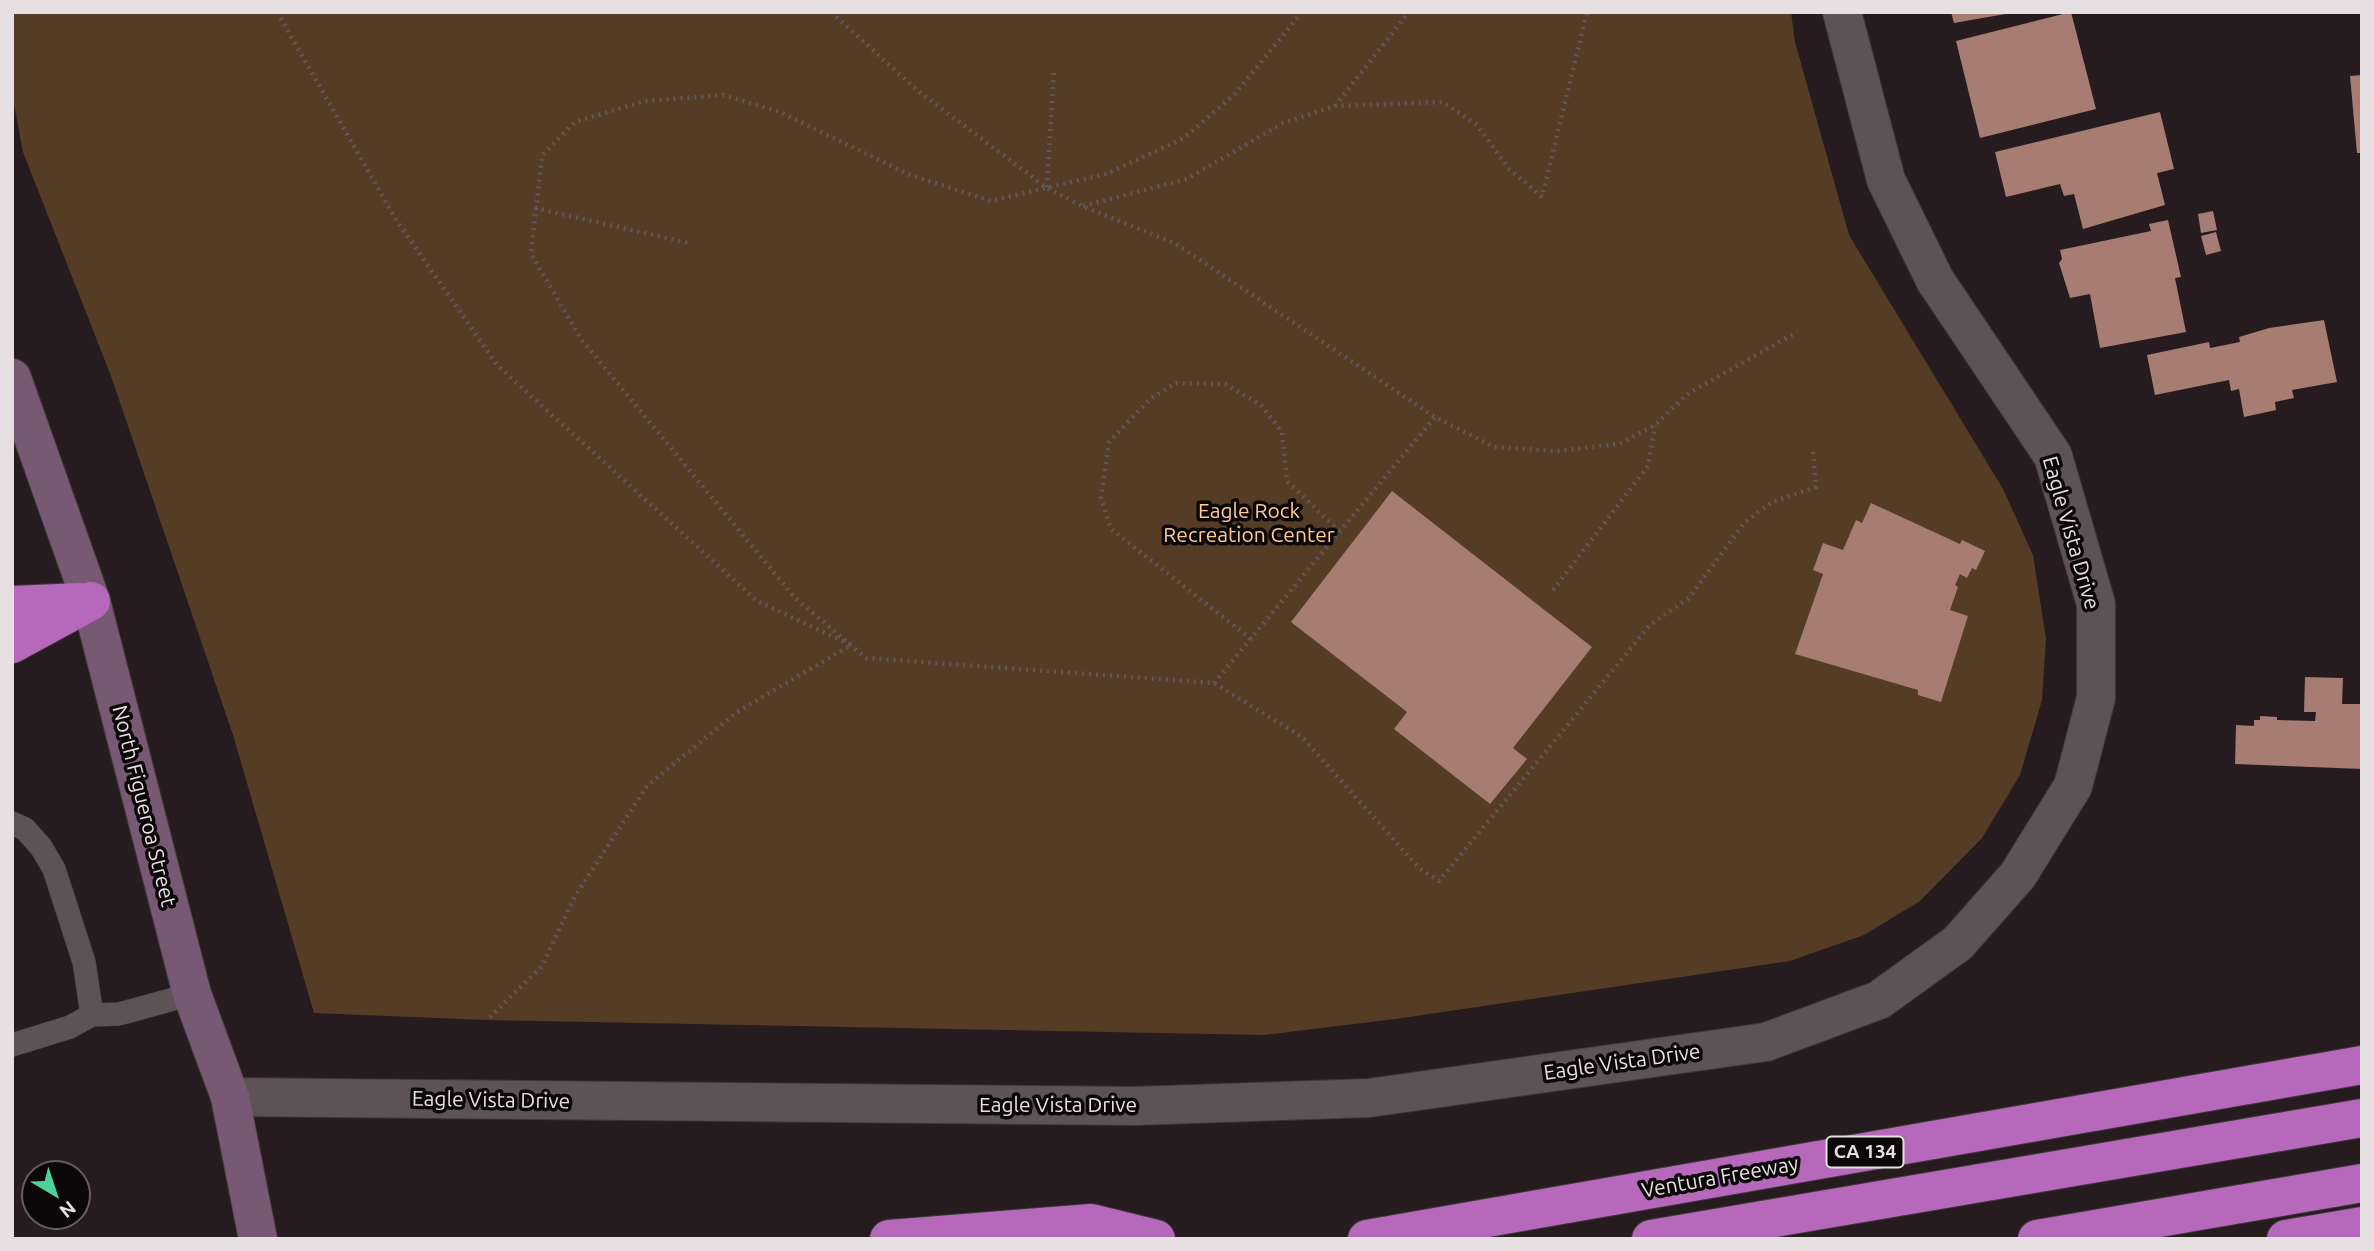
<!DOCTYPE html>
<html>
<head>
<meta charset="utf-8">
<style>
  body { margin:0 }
  #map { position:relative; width:2374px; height:1251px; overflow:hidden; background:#261c1f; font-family:Ubuntu,sans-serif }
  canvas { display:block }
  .frame { position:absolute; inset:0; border:14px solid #e6e0e2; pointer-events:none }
  .north { position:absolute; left:21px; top:1160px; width:70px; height:70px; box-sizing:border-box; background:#0c0809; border:2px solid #635e60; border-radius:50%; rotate:141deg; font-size:19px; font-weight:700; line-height:28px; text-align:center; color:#e6e0e2 }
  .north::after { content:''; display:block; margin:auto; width:24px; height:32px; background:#4dd39a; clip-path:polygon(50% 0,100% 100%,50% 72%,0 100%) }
</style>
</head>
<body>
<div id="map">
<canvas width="2374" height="1251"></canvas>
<div class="frame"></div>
<div class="north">N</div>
</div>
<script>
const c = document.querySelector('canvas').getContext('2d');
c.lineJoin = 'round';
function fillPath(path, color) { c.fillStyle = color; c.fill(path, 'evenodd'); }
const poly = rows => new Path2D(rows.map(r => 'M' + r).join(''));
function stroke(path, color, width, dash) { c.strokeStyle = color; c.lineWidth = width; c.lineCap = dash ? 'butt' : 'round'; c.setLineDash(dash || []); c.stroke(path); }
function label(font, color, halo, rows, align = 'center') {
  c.font = font + ' Ubuntu,sans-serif'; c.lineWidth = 7; c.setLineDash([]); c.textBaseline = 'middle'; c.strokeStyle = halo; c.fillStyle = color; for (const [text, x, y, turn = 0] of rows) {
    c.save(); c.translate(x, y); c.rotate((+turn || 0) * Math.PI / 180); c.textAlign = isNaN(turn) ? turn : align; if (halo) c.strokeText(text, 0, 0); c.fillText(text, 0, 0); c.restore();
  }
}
fillPath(poly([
  [12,12,1791,12,1795,42,1849,235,2003,489,2033,555,2046,639,2042,700,2020,775,1982,838,1920,901,1864,935,1790,961,1395,1019,1264,1035,487,1020,314,1013,233,735,111,376,23,152,12,94]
]), '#553c25');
fillPath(poly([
  [1951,12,2011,12,2011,13,1954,23],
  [2071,12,2096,109,1980,138,1956,41],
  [2362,75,2362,153,2357,153,2350,76],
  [2160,112,2174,169,2157,173,2165,205,2083,229,2074,194,2064,196,2060,184,2006,197,1995,152],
  [2213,211,2217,230,2201,233,2198,214],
  [2168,220,2181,277,2175,278,2186,332,2100,348,2090,294,2070,298,2059,263,2062,259,2060,250,2151,231,2149,224],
  [2216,232,2221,251,2206,255,2201,236],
  [2324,320,2337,382,2292,390,2294,398,2275,402,2276,410,2244,417,2239,389,2231,391,2229,380,2155,395,2147,355,2209,342,2210,348,2240,342,2239,337,2269,328],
  [1392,491,1592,647,1513,748,1527,759,1490,804,1394,729,1407,712,1291,622],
  [1871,503,1960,544,1962,540,1985,551,1976,570,1972,568,1967,578,1960,574,1955,585,1958,587,1950,610,1968,616,1941,702,1918,695,1918,690,1795,654,1823,574,1813,570,1823,543,1843,550,1856,520,1862,523],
  [2305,677,2343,678,2342,704,2362,704,2362,769,2235,764,2236,725,2254,726,2254,720,2260,720,2260,716,2277,717,2277,720,2315,721,2316,712,2304,712]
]), '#a67c73');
const service = poly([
  [12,823,25,829,41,847,54,869,84,962,92,1015],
  [12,1045,70,1027,92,1015,119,1014,192,994]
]);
const tertiary = poly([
  [230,1097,1134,1106,1369,1098,1766,1042,1879,1000,1958,943,2018,875,2073,786,2096,698,2096,604,2053,456,1935,280,1886,180,1842,12]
]);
const secondary = poly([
  [12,378,91,601,192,994,230,1097,258,1239]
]);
const motorway = poly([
  [12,605,81,602],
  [12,644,91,601],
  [889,1239,1091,1223,1156,1239],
  [1367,1239,2362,1065],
  [1651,1239,2362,1118],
  [2037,1239,2362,1183],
  [2286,1239,2362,1226]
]);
stroke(service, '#3e3739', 24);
stroke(tertiary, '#3e3739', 40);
stroke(secondary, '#3e3739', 40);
stroke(motorway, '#3e3739', 40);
stroke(poly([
  [277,12,395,218,497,365,757,601,851,645,737,712,647,786,575,896,542,966,487,1020],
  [831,12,918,91,1047,188,1082,206,1176,244,1435,417,1494,447,1558,451,1619,444,1655,425,1689,393,1797,332],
  [1302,12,1235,94,1184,138,1106,174,991,201,910,175,780,112,723,95,645,101,575,122,542,155,531,254,581,339,795,598,866,658,1214,683,1302,737,1420,869,1439,881,1650,625,1689,598,1744,523,1772,502,1816,487,1813,450],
  [1335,106,1409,12],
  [1047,187,1054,69],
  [1083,206,1187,179,1283,123,1335,106,1443,102,1477,125,1509,169,1542,197,1587,12],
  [535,208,688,243],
  [1553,590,1648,466,1655,426],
  [1251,639,1111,529,1101,498,1109,442,1150,399,1176,383,1225,384,1261,405,1282,432,1287,481,1340,532],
  [1214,683,1435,417]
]), '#60575a', 4.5, [2, 5]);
stroke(service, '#5d5255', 23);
stroke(tertiary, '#5d5255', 38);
stroke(secondary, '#785973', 38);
stroke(motorway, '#b669ba', 38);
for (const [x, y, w] of [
  [1865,1152,77]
]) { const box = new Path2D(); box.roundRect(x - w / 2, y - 15.5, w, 31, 5); c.fillStyle = '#0c0809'; c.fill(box); stroke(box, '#e6e0e2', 2); }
label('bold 19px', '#e6e0e2', null, [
  ["CA 134",1865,1152]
]);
label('21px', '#fdca9b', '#0c0809', [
  ["Eagle Rock",1249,511],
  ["Recreation Center",1249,535]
]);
label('21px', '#e6e0e2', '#0c0809', [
  ["Eagle Vista Drive",2071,533,74],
  ["North Figueroa Street",144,806,76],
  ["Eagle Vista Drive",1622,1062,-8],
  ["Eagle Vista Drive",491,1100,1],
  ["Eagle Vista Drive",1058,1105],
  ["Ventura Freeway",1720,1177,-10]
]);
</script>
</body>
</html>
